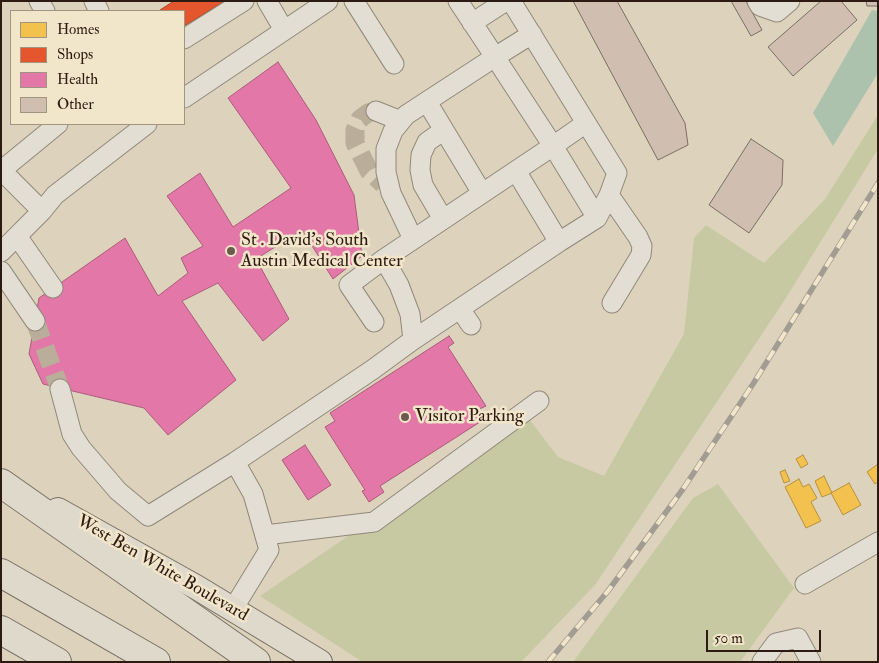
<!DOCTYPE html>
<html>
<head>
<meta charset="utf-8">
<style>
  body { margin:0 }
  #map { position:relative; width:879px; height:663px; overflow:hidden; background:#ddd3bc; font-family:"IM FELL Double Pica",serif }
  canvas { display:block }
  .frame { position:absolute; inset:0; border:2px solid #2d1a12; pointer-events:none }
  .legend { position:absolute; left:10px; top:10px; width:175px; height:115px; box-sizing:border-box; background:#f1e6ca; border:1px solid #a39480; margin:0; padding:6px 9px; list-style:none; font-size:15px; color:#2d1a12 }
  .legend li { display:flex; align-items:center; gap:10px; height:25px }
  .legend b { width:25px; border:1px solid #a39480 }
  .scale { position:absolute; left:706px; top:630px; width:115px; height:22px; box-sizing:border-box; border:2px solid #2d1a12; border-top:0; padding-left:6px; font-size:15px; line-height:18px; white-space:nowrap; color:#2d1a12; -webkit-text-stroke:4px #f1e6ca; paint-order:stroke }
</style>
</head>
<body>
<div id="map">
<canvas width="879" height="663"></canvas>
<div class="frame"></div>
<ul class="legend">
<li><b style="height:14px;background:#f2c14e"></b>Homes</li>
<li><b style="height:14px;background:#e4572e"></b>Shops</li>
<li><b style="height:14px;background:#e377a8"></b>Health</li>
<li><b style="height:14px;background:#d0bfb1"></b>Other</li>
</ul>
<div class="scale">50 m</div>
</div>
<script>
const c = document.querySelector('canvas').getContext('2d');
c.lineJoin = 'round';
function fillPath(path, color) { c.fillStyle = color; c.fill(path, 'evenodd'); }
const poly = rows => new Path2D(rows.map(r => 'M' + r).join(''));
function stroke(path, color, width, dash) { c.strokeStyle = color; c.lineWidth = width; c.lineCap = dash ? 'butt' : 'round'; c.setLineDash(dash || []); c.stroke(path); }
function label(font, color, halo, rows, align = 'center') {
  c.font = font + ' "IM FELL Double Pica",serif'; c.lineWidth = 5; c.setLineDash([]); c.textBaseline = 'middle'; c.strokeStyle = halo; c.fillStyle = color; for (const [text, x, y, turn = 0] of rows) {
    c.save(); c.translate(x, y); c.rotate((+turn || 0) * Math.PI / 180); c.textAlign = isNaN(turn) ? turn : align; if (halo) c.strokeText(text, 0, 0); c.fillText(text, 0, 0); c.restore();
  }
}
fillPath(poly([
  [878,115,878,149,784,301,595,585,521,662,363,662,260,596,526,415,558,457,604,476,684,334,694,238,706,225,764,263,825,199],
  [718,484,794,588,740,662,573,662,693,498]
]), '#c6c9a2');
fillPath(poly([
  [872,10,878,11,878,73,833,146,813,113]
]), '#adc2ad');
const homes = poly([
  [803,455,808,464,801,468,796,459,803,455],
  [878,464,878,482,875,484,867,472,878,464],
  [785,470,790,481,784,483,780,472,785,470],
  [824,476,832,493,822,497,815,481,824,476],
  [799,479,803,487,809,484,817,498,811,502,821,521,806,528,785,487,799,479],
  [849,483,861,505,843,515,831,493,849,483]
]);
fillPath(homes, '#f2c14e');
stroke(homes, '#b78f3c', 1);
const shops = poly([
  [174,1,225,1,184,26,184,11,161,11,160,10,174,1]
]);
fillPath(shops, '#e4572e');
stroke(shops, '#ad4526', 1);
const health = poly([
  [278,62,316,120,354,195,362,256,333,279,302,230,256,259,289,319,263,341,218,283,182,301,236,380,168,435,144,408,43,384,29,354,39,298,125,238,158,296,188,273,181,258,203,246,167,196,200,173,233,227,291,188,228,98,278,62],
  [449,336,454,343,448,347,486,406,473,412,480,422,380,486,384,492,369,502,362,491,365,490,325,427,335,421,330,413,449,336],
  [305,445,331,485,308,500,282,460,305,445]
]);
fillPath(health, '#e377a8');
stroke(health, '#ac5b7b', 1);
const building = poly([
  [573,1,617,1,685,123,688,145,658,160,573,1],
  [731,1,746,1,762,30,751,36,731,1],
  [821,1,841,1,857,20,793,76,768,47,821,1],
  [866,1,878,1,878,6,867,6,866,1],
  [751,139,783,160,782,185,749,233,709,205,751,139]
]);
fillPath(building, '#d0bfb1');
stroke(building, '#776f63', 1);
stroke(poly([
  [376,111,368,113,360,119,355,130,355,143,369,171,383,184],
  [35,321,60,389]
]), '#baae9a', 19, [19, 9]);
const minor = poly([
  [39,1,45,11],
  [94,1,99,11],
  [267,1,284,30],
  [354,1,394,64],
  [511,1,617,173,609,195,597,218,559,242,516,171],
  [757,1,760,6,777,12,790,1],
  [472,23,506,1],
  [184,39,244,1],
  [184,98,328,1],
  [427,102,482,193],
  [376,111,401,121],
  [586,123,553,146,597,218],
  [1,167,2,170,58,124],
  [1,170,42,211],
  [609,195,638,237,642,246,641,255,612,303],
  [443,219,423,185,420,170,421,155,427,142,444,130],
  [17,236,53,288],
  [413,239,391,193,386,172,386,149,393,131,406,115,495,57,458,1],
  [1,252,42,211,55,195,147,124],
  [1,271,35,321],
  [460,309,471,325],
  [374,322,349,285,384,259],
  [413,340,559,242],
  [60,389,72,434,81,448,118,491,148,516,235,462,253,494,269,550,233,609],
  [235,462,372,370,413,340,410,314,399,285,384,259,553,146,495,57,532,34],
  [265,535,374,522,539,401],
  [805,584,878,542],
  [762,662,776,643,798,638,811,662]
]);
const major = poly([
  [58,510,196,587,320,662]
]);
const highway = poly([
  [1,483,256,662],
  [1,573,156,662],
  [1,630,57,662]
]);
stroke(minor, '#90887a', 21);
stroke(major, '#776f63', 26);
stroke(highway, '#776f63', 30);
stroke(minor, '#e3ded3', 19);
stroke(major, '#dfd9cb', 24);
stroke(highway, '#dfd9cb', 28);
const rail = poly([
  [548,662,608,591,683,489,753,384,878,183]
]);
stroke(rail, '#a29c92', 5.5);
stroke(rail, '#f1e6ca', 4, [11]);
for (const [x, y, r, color] of [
  [231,251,5,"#6b5b4e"],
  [405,417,5,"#6b5b4e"]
]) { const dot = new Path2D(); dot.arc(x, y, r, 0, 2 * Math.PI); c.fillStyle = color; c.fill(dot); stroke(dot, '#f1e6ca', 2); }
label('18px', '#2d1a12', '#f1e6ca', [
  ["St . David's South",241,241],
  ["Austin Medical Center",241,262],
  ["Visitor Parking",415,417]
], 'left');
label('18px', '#2d1a12', '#f1e6ca', [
  ["West Ben White Boulevard",162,569,30]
]);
</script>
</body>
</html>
